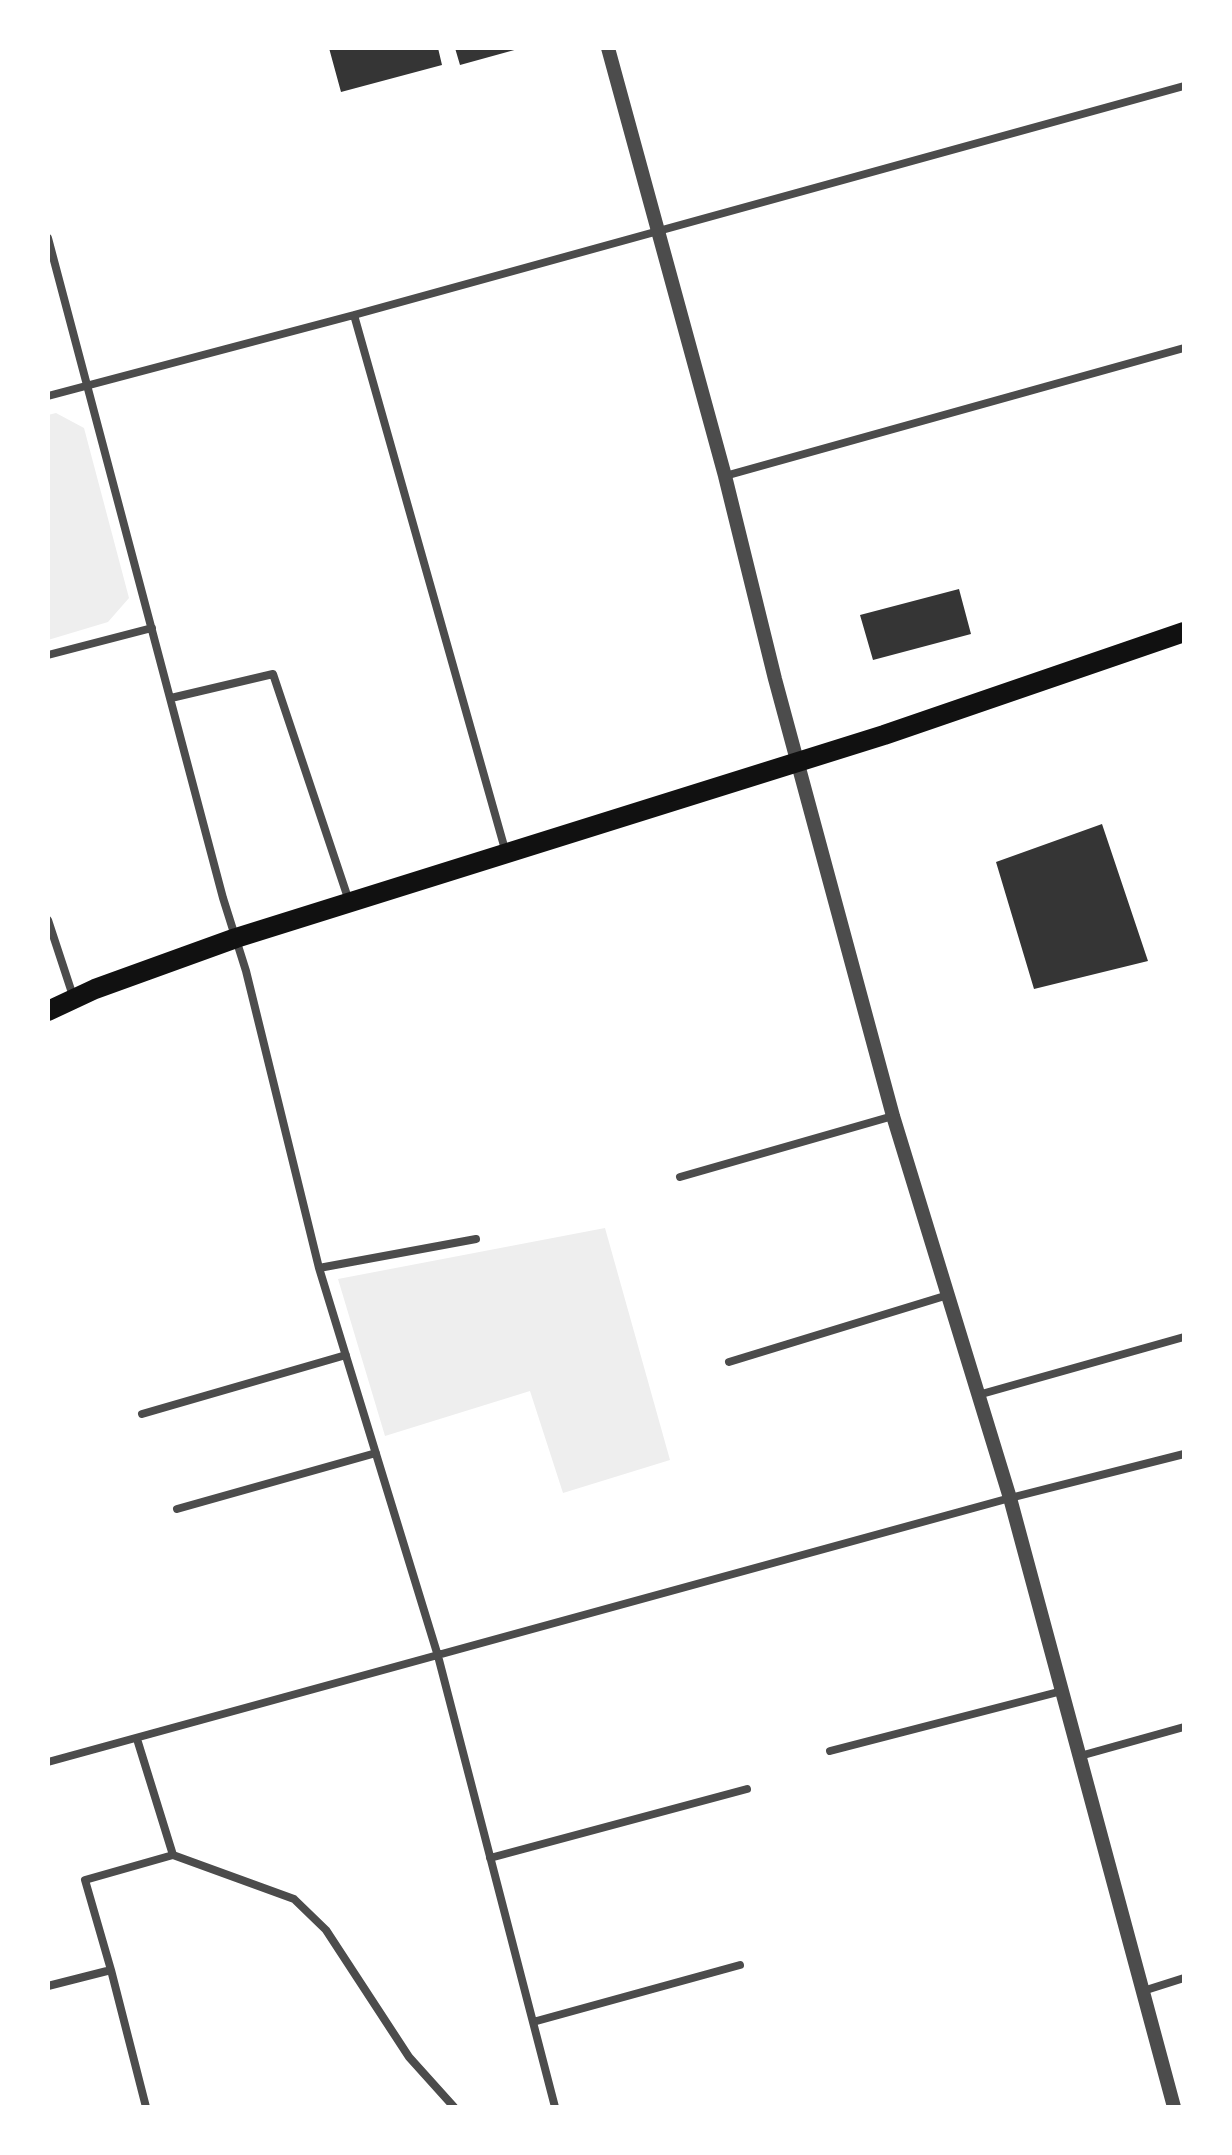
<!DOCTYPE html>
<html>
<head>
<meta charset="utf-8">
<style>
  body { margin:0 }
  #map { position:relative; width:1232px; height:2155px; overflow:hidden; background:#fff; font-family:Barlow,sans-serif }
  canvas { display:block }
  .frame { position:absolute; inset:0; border:50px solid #fff; pointer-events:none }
</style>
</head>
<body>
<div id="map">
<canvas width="1232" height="2155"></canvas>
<div class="frame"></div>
</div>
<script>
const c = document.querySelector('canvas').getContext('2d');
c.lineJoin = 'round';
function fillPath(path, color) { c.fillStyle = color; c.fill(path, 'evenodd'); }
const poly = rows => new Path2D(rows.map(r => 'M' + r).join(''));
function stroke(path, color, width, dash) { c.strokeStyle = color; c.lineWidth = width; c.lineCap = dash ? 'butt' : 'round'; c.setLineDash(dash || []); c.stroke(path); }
fillPath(poly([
  [56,413,84,428,129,598,108,622,48,640,48,415],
  [605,1228,670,1460,563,1493,530,1391,385,1436,338,1279]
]), '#eee');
fillPath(poly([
  [329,48,438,48,442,65,341,92],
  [455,48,518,48,518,49,460,65],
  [959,589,971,634,873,660,860,615],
  [1102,824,1148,961,1034,989,996,862]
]), '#353535');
stroke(poly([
  [48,238,223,898,246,971,319,1268,438,1656,555,2107],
  [354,315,506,853],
  [48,396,354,315,1184,86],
  [725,476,1184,348],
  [48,655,152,628],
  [171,698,273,674,349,901],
  [48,920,74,999],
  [680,1177,893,1116],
  [319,1268,476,1239],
  [729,1362,948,1295],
  [978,1395,1184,1337],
  [142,1414,346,1355],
  [177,1509,376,1453],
  [137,1739,173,1855],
  [830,1751,1062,1691],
  [1080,1756,1184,1727],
  [48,1762,1010,1498,1184,1454],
  [490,1858,747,1789],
  [111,1970,146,2107],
  [48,1986,111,1970,85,1880,173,1855,294,1899,326,1930,409,2057,454,2107],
  [1143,1991,1184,1978],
  [533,2022,740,1965]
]), '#4c4c4c', 8);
stroke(poly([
  [608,48,725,476,775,679,893,1116,1010,1498,1174,2107]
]), '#4c4c4c', 14);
stroke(poly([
  [48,1011,95,989,236,938,884,735,1184,632]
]), '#111', 20);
</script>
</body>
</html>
